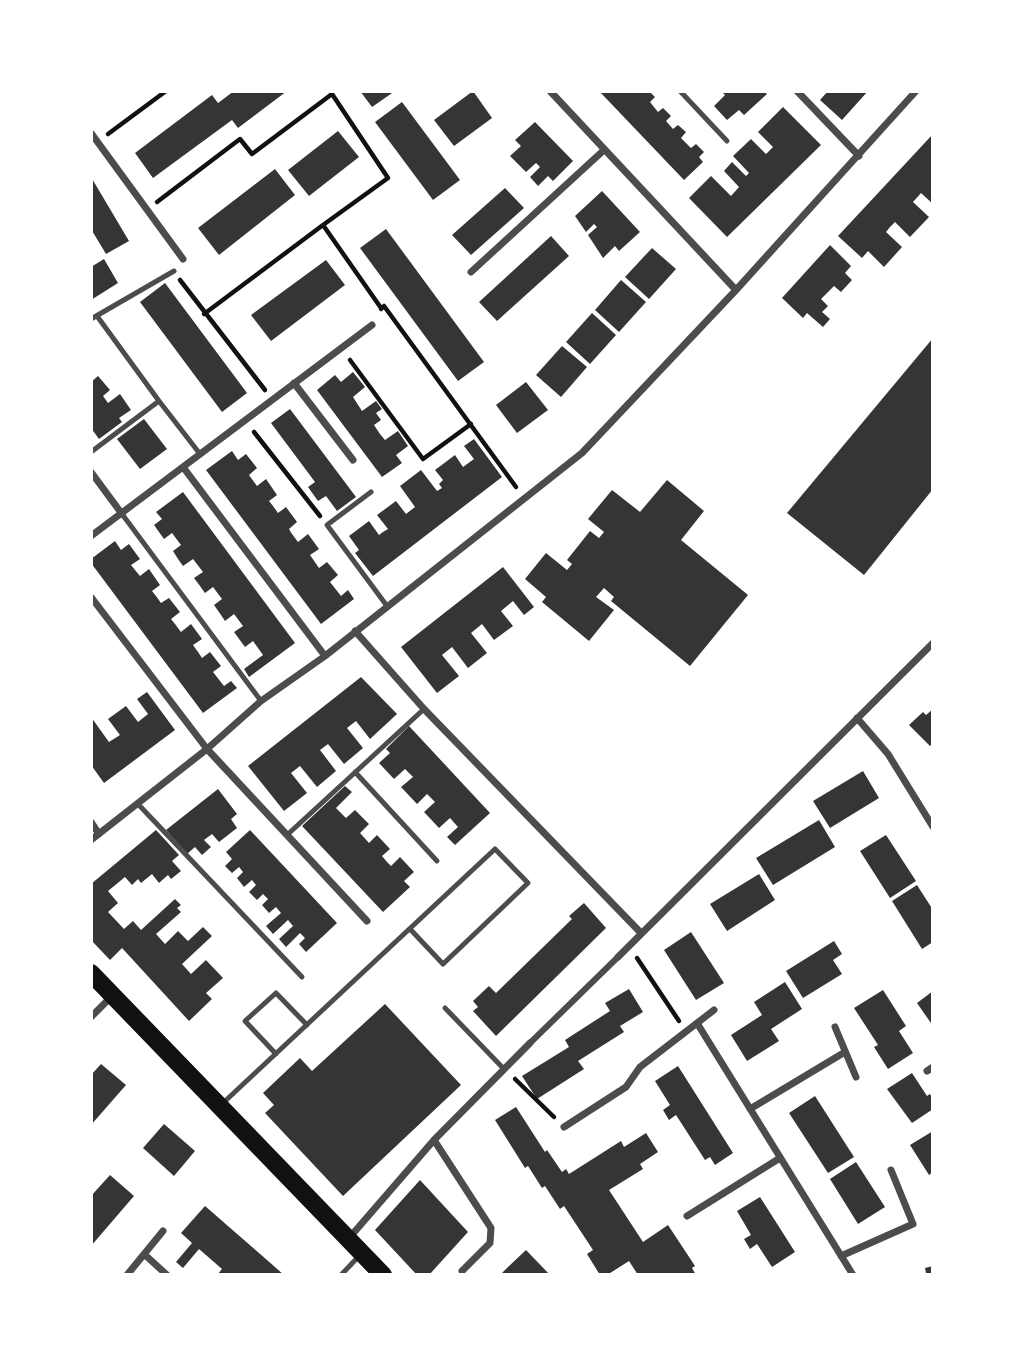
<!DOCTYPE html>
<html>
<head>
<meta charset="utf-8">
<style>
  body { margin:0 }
  #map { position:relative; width:1024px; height:1366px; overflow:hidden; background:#fff; font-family:Barlow,sans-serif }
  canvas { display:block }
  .frame { position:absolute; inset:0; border:93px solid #fff; pointer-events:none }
</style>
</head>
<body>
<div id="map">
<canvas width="1024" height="1366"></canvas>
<div class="frame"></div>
</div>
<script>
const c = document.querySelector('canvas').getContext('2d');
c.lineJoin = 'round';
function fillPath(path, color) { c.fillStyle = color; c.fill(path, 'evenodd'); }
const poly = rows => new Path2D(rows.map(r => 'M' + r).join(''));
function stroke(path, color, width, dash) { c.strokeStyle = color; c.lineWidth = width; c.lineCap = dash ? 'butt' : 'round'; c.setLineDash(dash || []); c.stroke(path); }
fillPath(poly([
  [234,91,287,91,238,128,232,120,153,178,135,153,212,95,218,103],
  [360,91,395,91,372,107],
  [473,91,492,118,454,146,434,120],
  [599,91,649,91,655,97,650,102,658,112,663,108,671,116,666,121,673,129,678,125,686,132,681,138,691,148,696,144,704,152,699,157,703,162,684,180],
  [721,91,764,91,767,94,744,115,739,110,727,120,714,106,725,95],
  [828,91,868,91,842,120,820,100],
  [402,102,460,180,433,200,375,122],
  [783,107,821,145,727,237,689,198,711,176,731,196,739,187,724,171,732,162,746,176,749,173,733,156,751,139,766,154,773,147,758,132],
  [535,122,573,161,553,181,548,176,538,186,530,177,540,167,536,163,526,172,510,156,521,146,515,140],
  [338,131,359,157,309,196,288,170],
  [933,134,933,204,921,193,913,202,929,217,910,237,895,222,890,227,886,232,902,247,884,267,868,251,862,258,838,236],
  [275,169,295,195,219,255,198,228],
  [91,177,129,241,106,254,91,229],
  [505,188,524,208,471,255,452,235],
  [602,191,640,232,619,251,615,246,603,258,588,235,597,227,594,224,586,232,575,216],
  [386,229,484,362,458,381,360,248],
  [551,236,569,256,497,321,479,302],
  [830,245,851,266,845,273,852,280,841,292,834,286,821,299,828,306,822,312,830,319,823,327,807,313,803,318,782,298],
  [652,248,676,269,649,299,625,277],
  [104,259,118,283,91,300,91,267],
  [326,260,345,285,271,341,251,315],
  [621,280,646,302,619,332,595,310],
  [165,283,247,393,222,412,140,302],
  [592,313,616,335,590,364,566,342],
  [933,338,933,489,864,575,787,513],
  [562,346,587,367,561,397,536,375],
  [353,372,365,387,353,397,362,411,376,401,382,409,376,413,381,420,374,425,380,434,385,440,398,431,408,446,396,455,402,463,382,477,317,390,335,375,341,382],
  [98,376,110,390,103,396,108,403,120,394,131,410,119,418,122,422,99,439,91,428,91,382],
  [526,382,548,410,517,433,496,405],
  [290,409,356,497,337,511,326,496,318,501,308,487,315,482,271,423],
  [144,419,167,449,140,469,117,439],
  [474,439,502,477,373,576,355,553,359,550,349,536,369,521,379,535,383,532,388,529,377,515,396,501,406,514,415,507,400,486,421,470,437,491,442,488,439,484,443,480,435,470,455,455,463,467,474,459,464,446],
  [232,451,238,460,246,454,257,468,249,475,257,486,266,479,277,495,269,501,273,506,278,513,286,507,297,522,289,529,292,534,298,542,308,534,319,549,310,555,319,568,327,562,338,575,330,582,341,596,348,590,354,599,321,624,206,470],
  [667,480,704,511,681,540,748,595,690,666,611,601,614,597,604,588,596,597,614,610,589,641,542,602,546,597,525,579,546,553,567,570,572,564,567,560,590,531,599,538,604,532,588,519,612,490,640,512],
  [183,492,295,643,249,677,244,669,263,655,253,641,245,647,234,632,243,626,234,614,225,621,221,615,214,605,222,599,213,587,205,593,200,586,194,578,203,572,193,559,183,566,178,559,173,551,181,545,172,533,164,539,154,525,162,519,156,512],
  [115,541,121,550,129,544,140,559,131,565,135,570,140,576,149,569,160,585,152,591,156,596,161,603,169,598,180,612,171,619,175,624,181,632,191,624,202,639,193,645,198,652,202,658,210,652,221,666,213,672,224,686,231,681,237,688,203,713,91,563,91,559],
  [503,567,534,607,524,615,513,601,501,611,513,626,494,640,482,624,471,633,487,653,468,668,452,647,442,655,459,676,437,693,401,647],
  [361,677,397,714,370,739,356,721,347,728,363,748,344,764,328,744,320,750,336,771,317,787,300,766,291,773,307,793,284,811,248,766],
  [147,692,175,730,104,783,91,765,91,717,109,742,120,735,108,719,126,706,138,722,148,714,137,699],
  [933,709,933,743,930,746,909,725,923,712,926,715],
  [409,726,490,813,455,845,447,837,458,827,450,818,439,828,424,812,435,802,427,794,417,804,401,787,413,777,405,769,394,779,379,763,390,753,386,749],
  [863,771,879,798,830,828,813,801],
  [345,786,352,792,336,808,346,818,355,810,369,824,360,833,369,843,377,835,390,849,382,856,387,862,391,866,400,857,414,872,404,881,410,887,383,912,302,826],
  [218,789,237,814,231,819,237,828,219,842,212,834,204,840,211,847,202,855,195,847,187,854,166,830],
  [819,820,835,847,773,885,756,858],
  [156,830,179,855,172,861,181,871,171,879,168,875,159,883,152,874,141,883,138,879,132,885,125,877,108,891,118,903,108,912,124,929,133,921,141,930,175,899,181,905,177,908,181,912,156,934,165,944,178,931,188,941,203,927,212,936,182,964,191,974,206,960,223,978,206,993,212,999,189,1021,122,948,110,960,91,940,91,884],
  [250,830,337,923,306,952,299,944,305,938,300,933,286,947,279,939,293,926,288,920,273,934,266,926,281,913,276,907,269,913,262,905,268,899,263,894,257,900,249,892,256,885,252,880,244,887,237,878,243,872,239,867,232,873,225,866,232,859,226,852],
  [886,835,916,881,890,898,860,851],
  [759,874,775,900,727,931,710,904],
  [917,885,933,910,933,942,922,949,892,901],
  [584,903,606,928,496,1036,473,1011,478,1007,473,1001,489,986,496,993,572,919,569,916],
  [691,932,724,983,696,1000,664,950],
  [834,941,842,954,833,960,842,974,803,998,786,971],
  [785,982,802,1009,771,1029,779,1041,747,1061,731,1035,762,1015,754,1002],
  [629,989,643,1012,620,1026,624,1032,578,1061,584,1069,537,1099,522,1076,569,1047,565,1040,610,1011,605,1003],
  [883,990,906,1026,899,1031,913,1053,888,1069,874,1047,878,1045,854,1008],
  [933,991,933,1026,917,1003],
  [385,1004,461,1085,343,1196,265,1113,274,1105,263,1093,300,1058,312,1071],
  [101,1064,126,1085,91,1125,91,1075],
  [678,1066,733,1153,715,1165,710,1157,705,1160,676,1115,669,1120,663,1110,670,1105,655,1081],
  [912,1073,927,1096,930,1094,933,1099,933,1109,912,1123,887,1089],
  [815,1096,854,1157,828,1173,789,1113],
  [516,1107,545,1152,547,1150,562,1172,566,1169,569,1174,621,1141,624,1147,646,1133,658,1152,640,1164,643,1169,609,1190,643,1242,668,1225,695,1266,692,1268,696,1275,638,1275,629,1261,607,1275,600,1275,587,1254,593,1250,564,1206,560,1209,545,1186,542,1188,528,1166,525,1168,495,1120],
  [164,1124,195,1151,174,1176,143,1148],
  [933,1131,933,1172,929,1175,910,1145],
  [856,1162,885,1207,858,1224,830,1179],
  [110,1175,134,1196,91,1246,91,1196],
  [420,1180,468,1232,429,1275,417,1275,375,1230],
  [760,1197,795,1252,772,1267,757,1244,750,1249,744,1239,751,1235,737,1211],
  [205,1206,267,1260,284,1275,217,1275,222,1269,199,1249,183,1268,176,1262,192,1243,181,1233],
  [526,1250,550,1275,500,1275,508,1267],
  [933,1266,933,1275,921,1275,926,1273,925,1268]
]), '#353535');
stroke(poly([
  [330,91,388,178,323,225,381,308],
  [108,134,166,91],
  [157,202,240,139,252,154,332,94],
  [180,280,265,390],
  [381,309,384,306,516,487],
  [204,314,323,225],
  [350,360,423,459,471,424],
  [254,432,320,516],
  [637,958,679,1021],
  [515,1079,554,1117]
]), '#111', 4.5);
stroke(poly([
  [680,91,727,141],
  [91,319,174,271],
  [159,401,200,454],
  [91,452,159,401,97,316],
  [371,492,327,525,387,606],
  [122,514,261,701],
  [355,772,437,861],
  [137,803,302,977],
  [287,835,424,709],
  [445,1008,504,1069],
  [276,1054,245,1021,276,993,307,1025],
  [223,1103,495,849,528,883,443,964,410,929],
  [341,1275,360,1255]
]), '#4c4c4c', 5);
stroke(poly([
  [530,1043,618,957]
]), '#4c4c4c', 6);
stroke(poly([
  [550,91,736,290],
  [797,91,859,156],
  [91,133,183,259],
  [471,272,604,150],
  [294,383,353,460],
  [183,467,325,656],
  [91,472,122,514],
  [91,536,372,325],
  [91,597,207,749,367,921],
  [355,631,424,709,641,933],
  [857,718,888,754,933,827],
  [91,822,99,834],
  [91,840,207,749,261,701,325,656,582,453,736,290,916,91],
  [618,957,933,643],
  [91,1017,113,995],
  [697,1023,853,1275],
  [835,1027,856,1077],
  [927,1071,933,1067],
  [750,1109,845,1052],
  [564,1127,626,1087,640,1067,714,1010],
  [434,1140,491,1228,490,1243,462,1271],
  [687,1216,780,1158],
  [350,1237,434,1140,530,1043],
  [144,1254,167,1275],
  [841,1256,913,1224,891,1170],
  [127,1275,163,1231]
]), '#4c4c4c', 7);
stroke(poly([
  [91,973,383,1275]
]), '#111', 18);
</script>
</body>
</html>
